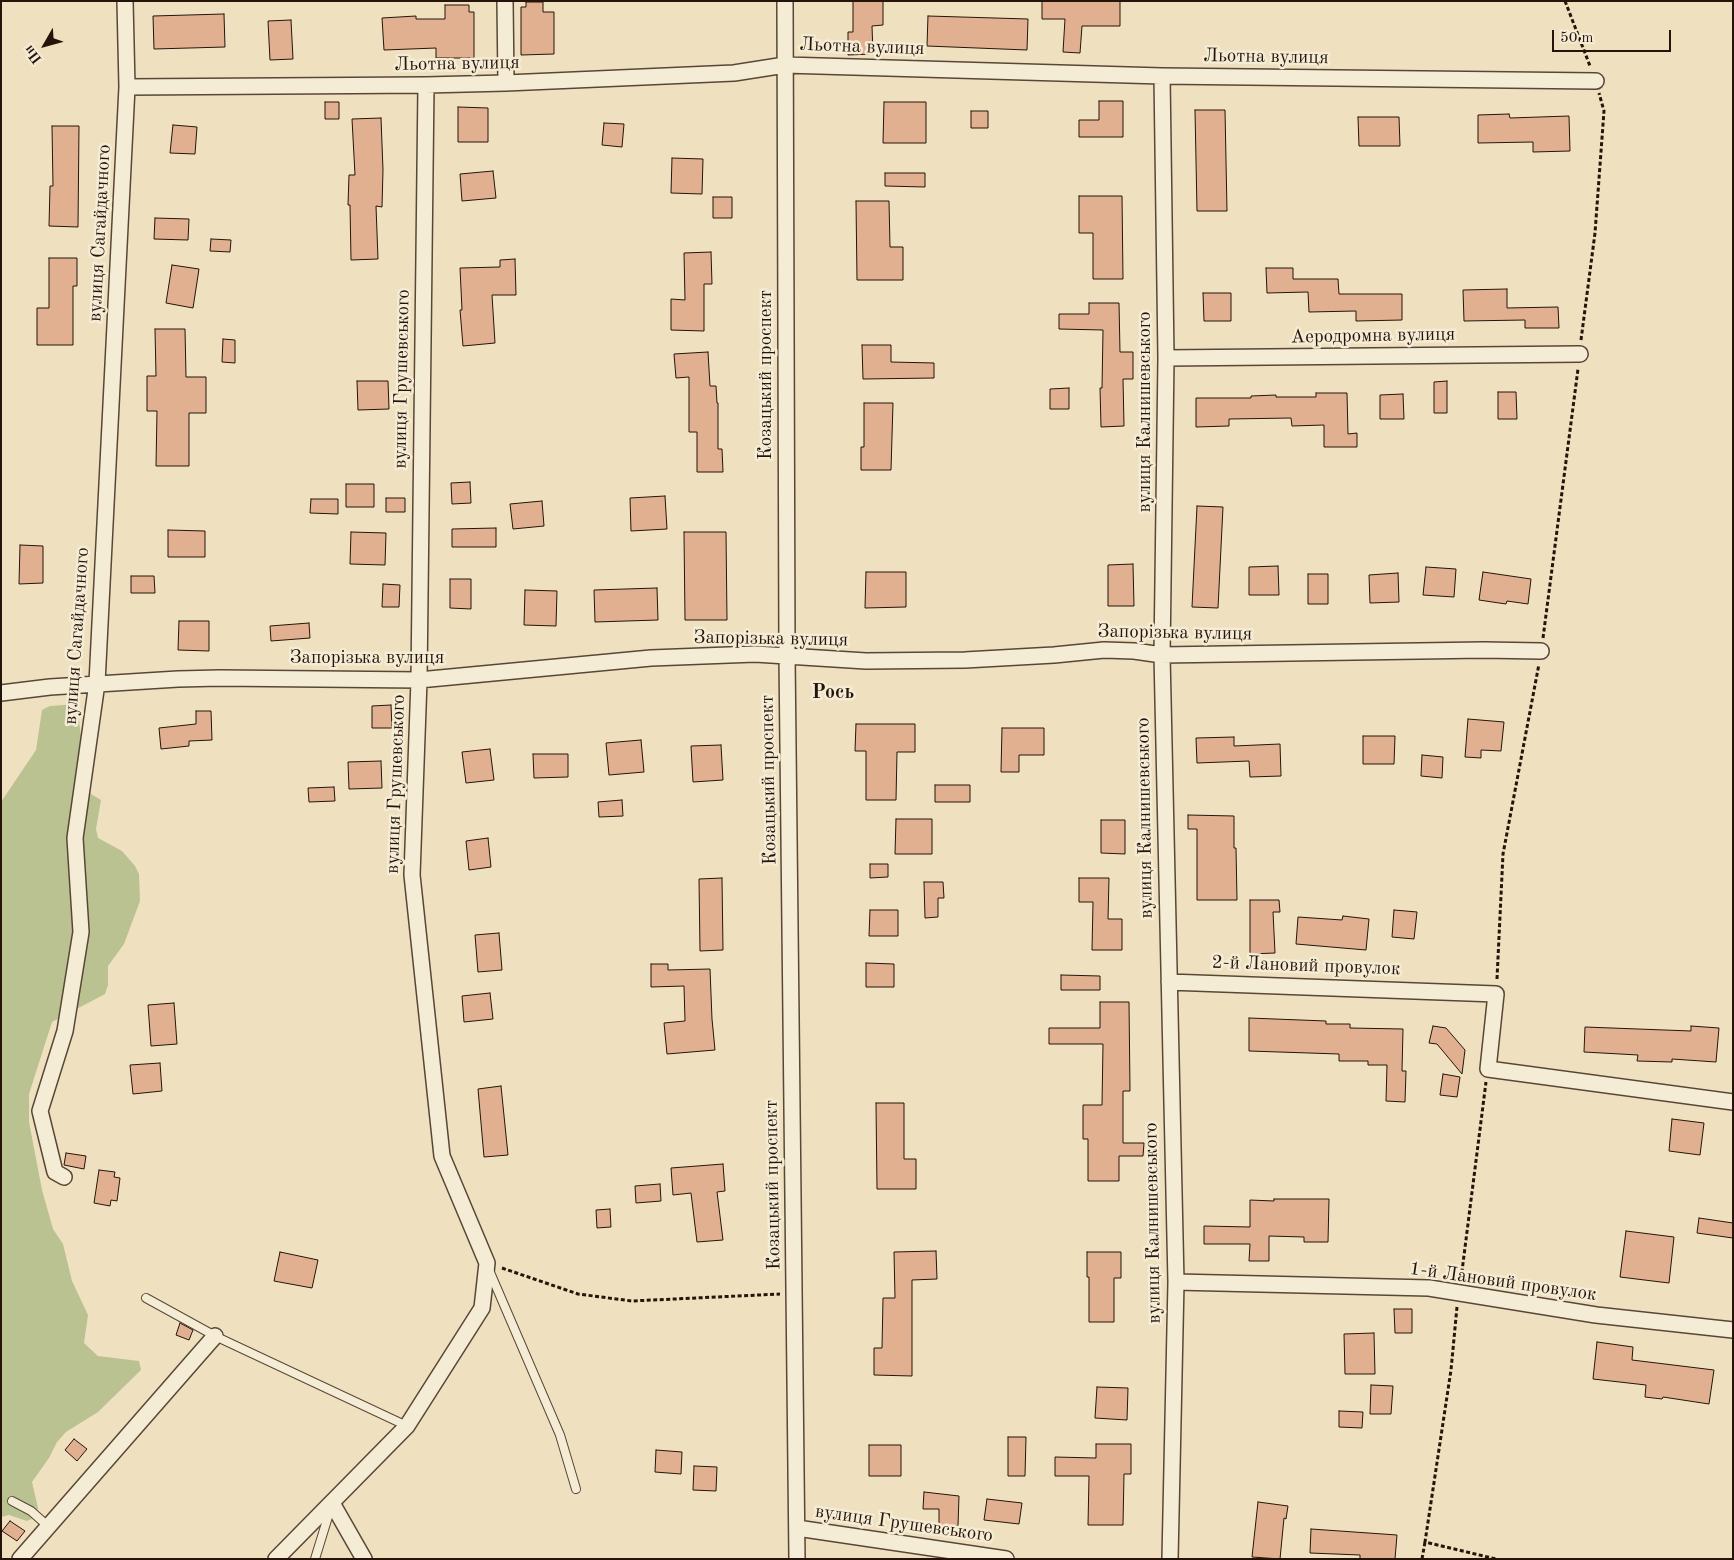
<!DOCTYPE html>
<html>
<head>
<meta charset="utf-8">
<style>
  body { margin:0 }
  #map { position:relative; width:1734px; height:1560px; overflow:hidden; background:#efe1bf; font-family:"Old Standard TT",serif }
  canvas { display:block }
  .frame { position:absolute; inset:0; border:2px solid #26140a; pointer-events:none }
  .north { position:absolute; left:20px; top:20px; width:50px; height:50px; -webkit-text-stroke:4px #f5ecd5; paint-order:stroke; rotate:232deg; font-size:14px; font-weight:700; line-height:20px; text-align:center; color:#26140a }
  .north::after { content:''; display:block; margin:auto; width:18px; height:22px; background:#26140a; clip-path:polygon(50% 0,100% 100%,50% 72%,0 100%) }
  .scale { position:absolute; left:1552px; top:30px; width:119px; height:22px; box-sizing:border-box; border:2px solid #26140a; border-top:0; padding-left:6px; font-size:15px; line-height:18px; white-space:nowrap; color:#26140a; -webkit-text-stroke:4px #f5ecd5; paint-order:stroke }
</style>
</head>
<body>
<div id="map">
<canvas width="1734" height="1560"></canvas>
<div class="frame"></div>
<div class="north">Пн</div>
<div class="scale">50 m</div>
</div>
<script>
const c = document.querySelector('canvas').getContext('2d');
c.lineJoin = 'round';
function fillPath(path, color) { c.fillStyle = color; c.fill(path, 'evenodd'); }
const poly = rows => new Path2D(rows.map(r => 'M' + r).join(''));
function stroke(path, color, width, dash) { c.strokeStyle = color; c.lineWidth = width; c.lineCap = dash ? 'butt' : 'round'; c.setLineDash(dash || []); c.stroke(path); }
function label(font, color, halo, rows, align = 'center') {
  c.font = font + ' "Old Standard TT",serif'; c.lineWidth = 5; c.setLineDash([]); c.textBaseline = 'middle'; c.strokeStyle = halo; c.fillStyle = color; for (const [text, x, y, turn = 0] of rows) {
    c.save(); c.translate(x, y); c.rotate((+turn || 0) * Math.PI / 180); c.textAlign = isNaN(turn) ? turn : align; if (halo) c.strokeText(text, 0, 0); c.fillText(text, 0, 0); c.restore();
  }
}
fillPath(poly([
  [77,704,81,737,76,785,101,800,96,829,98,838,122,851,135,866,139,874,140,901,124,944,108,966,108,985,105,994,52,1022,29,1094,29,1122,42,1190,53,1229,63,1244,72,1281,88,1315,84,1343,98,1356,139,1361,141,1370,98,1412,66,1432,57,1442,49,1458,32,1482,38,1508,36,1517,27,1521,9,1515,1,1517,1,802,36,750,42,710,50,706]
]), '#bac291');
const building = poly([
  [853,1,883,1,883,25,872,26,873,54,848,55,848,32,853,32,853,1],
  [1042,1,1120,1,1120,26,1082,26,1080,53,1063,52,1065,19,1042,19,1042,1],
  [526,2,543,2,543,12,554,12,554,54,521,55,521,7,526,7,526,2],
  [445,5,469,5,469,12,474,12,474,58,436,58,436,48,384,50,382,18,416,16,416,19,445,19,445,5],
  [224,14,225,47,154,49,153,16,224,14],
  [928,16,1028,19,1027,50,927,46,928,16],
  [291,20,293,59,270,60,268,21,291,20],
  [1099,101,1123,101,1123,137,1079,137,1079,120,1099,120,1099,101],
  [325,102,339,102,339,119,325,119,325,102],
  [884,102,926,102,926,143,883,143,884,102],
  [458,107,488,108,488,142,458,142,458,107],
  [1195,110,1225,110,1227,211,1197,211,1195,110],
  [971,111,988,111,988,128,971,128,971,111],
  [1509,114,1510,118,1569,116,1570,151,1533,152,1533,142,1478,143,1478,115,1509,114],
  [1358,117,1399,117,1400,146,1359,146,1358,117],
  [381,118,383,170,382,207,376,206,378,259,351,260,350,205,348,205,349,175,355,175,352,119,381,118],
  [604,123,624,124,622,147,602,145,604,123],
  [173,125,197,127,195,154,170,153,173,125],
  [52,126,79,126,78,227,49,226,50,186,53,186,52,126],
  [672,158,703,159,702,194,671,193,672,158],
  [493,171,496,198,462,201,460,174,493,171],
  [885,173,925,173,925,187,885,186,885,173],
  [1079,196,1122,196,1123,279,1093,279,1093,233,1079,233,1079,196],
  [713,197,732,197,732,218,713,218,713,197],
  [856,201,889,201,890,247,903,247,903,280,857,280,856,201],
  [155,218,189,219,188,240,154,239,155,218],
  [211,239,231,240,230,252,210,251,211,239],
  [711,252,712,284,704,284,704,331,671,330,671,299,685,300,684,253,711,252],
  [49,258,77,258,77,286,73,286,73,345,37,345,37,308,49,308,49,258],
  [515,259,516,295,492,295,495,343,463,346,460,310,462,310,460,268,500,267,500,260,515,259],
  [172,265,199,269,193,308,166,303,172,265],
  [1266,268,1293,268,1293,279,1338,279,1339,294,1402,294,1402,320,1356,321,1356,311,1309,312,1308,292,1267,293,1266,268],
  [1507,289,1507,308,1558,307,1559,328,1525,328,1525,320,1464,321,1463,290,1507,289],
  [1203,293,1231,293,1231,321,1204,321,1203,293],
  [1089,303,1119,303,1120,352,1133,352,1133,379,1123,379,1124,426,1101,427,1100,388,1102,388,1103,330,1059,329,1059,314,1089,314,1089,303],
  [155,329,185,329,186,377,206,377,206,413,189,413,189,466,156,466,157,411,147,411,147,376,156,376,155,329],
  [223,339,235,340,235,363,222,362,223,339],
  [862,345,891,345,891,362,934,363,934,378,863,379,862,345],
  [708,352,710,386,716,386,717,403,718,403,718,449,722,449,723,472,697,472,697,432,689,432,689,377,676,378,674,354,708,352],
  [357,381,388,381,389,409,358,410,357,381],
  [1447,381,1447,413,1434,413,1434,382,1447,381],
  [1069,388,1069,409,1050,409,1050,389,1069,388],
  [1498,392,1516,392,1517,419,1498,419,1498,392],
  [1316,393,1347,393,1348,434,1357,433,1357,447,1324,447,1324,425,1292,426,1291,418,1229,419,1229,426,1196,427,1196,398,1251,398,1251,396,1276,395,1276,397,1316,397,1316,393],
  [1403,394,1404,419,1380,419,1380,395,1403,394],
  [864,403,893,403,891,470,861,470,861,447,864,447,864,403],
  [470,482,471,503,452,504,451,483,470,482],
  [346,484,374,484,374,507,346,507,346,484],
  [665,496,667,529,631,531,630,498,665,496],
  [386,498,405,498,405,512,386,512,386,498],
  [311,499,338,499,338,514,310,513,311,499],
  [542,501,544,526,513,529,510,504,542,501],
  [1197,506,1223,507,1218,608,1192,607,1197,506],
  [496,528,496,547,452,547,452,529,496,528],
  [168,530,205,531,205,557,168,557,168,530],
  [351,532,386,533,385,565,350,564,351,532],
  [684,532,726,532,727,620,685,620,684,532],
  [20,545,43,546,43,583,19,584,20,545],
  [1133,564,1134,606,1108,606,1108,565,1133,564],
  [1278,566,1279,595,1249,595,1249,567,1278,566],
  [1426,567,1456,569,1454,597,1423,595,1426,567],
  [866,572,906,572,906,607,865,608,866,572],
  [1483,572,1531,579,1528,604,1507,601,1506,604,1479,600,1483,572],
  [1398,573,1399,602,1370,603,1369,575,1398,573],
  [1308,574,1328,574,1328,604,1308,604,1308,574],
  [131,576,154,576,155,593,131,593,131,576],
  [450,579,471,579,471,609,450,608,450,579],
  [383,584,400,585,399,607,382,607,383,584],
  [657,588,658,620,595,622,594,590,657,588],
  [525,590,557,591,556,626,524,625,525,590],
  [179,621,209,621,209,651,178,650,179,621],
  [309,623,310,638,271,641,270,626,309,623],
  [391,705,392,728,372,728,372,706,391,705],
  [196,711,211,711,212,740,189,741,189,746,161,749,159,728,196,724,196,711],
  [1468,719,1504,722,1501,751,1481,750,1481,758,1465,757,1468,719],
  [856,724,915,724,915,752,897,752,896,800,866,800,866,751,855,751,856,724],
  [1002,728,1044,728,1044,755,1019,755,1019,772,1001,772,1002,728],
  [1363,736,1395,736,1394,764,1363,764,1363,736],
  [1234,737,1234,746,1280,744,1281,776,1250,777,1249,761,1197,763,1196,738,1234,737],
  [641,740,644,772,609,775,606,743,641,740],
  [721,745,723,780,693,782,691,746,721,745],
  [490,749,494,780,466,783,462,752,490,749],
  [533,754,568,754,568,777,534,778,533,754],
  [1422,755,1443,757,1442,778,1421,776,1422,755],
  [381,761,382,788,349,789,348,762,381,761],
  [935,785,970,785,970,802,935,802,935,785],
  [334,787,335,801,309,802,308,788,334,787],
  [622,800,623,816,599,817,598,802,622,800],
  [1188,815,1234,816,1234,848,1236,848,1237,900,1197,900,1197,829,1188,829,1188,815],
  [896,819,932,819,932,854,895,854,896,819],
  [1101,820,1125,820,1125,854,1101,853,1101,820],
  [488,838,491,867,469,870,466,841,488,838],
  [870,864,888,864,888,877,870,878,870,864],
  [722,878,723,950,700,951,699,879,722,878],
  [1079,878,1109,878,1108,919,1122,919,1122,950,1092,950,1093,902,1079,902,1079,878],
  [924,882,943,882,944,898,938,898,938,917,925,918,924,882],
  [1250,900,1279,900,1280,912,1273,912,1275,953,1250,954,1250,900],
  [870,910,898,910,898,936,869,936,870,910],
  [1394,910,1417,912,1414,939,1392,937,1394,910],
  [1343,916,1369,919,1366,950,1296,944,1298,917,1342,920,1343,916],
  [499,933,502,970,478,972,475,935,499,933],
  [866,963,894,964,894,987,866,987,866,963],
  [651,964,668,964,668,970,710,969,712,1019,715,1050,667,1054,664,1023,685,1021,684,986,651,987,651,964],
  [1061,975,1100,976,1100,990,1061,990,1061,975],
  [490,993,493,1019,464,1022,462,996,490,993],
  [1100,1002,1129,1002,1130,1091,1123,1091,1123,1143,1144,1143,1143,1156,1119,1156,1119,1181,1088,1181,1088,1139,1083,1139,1083,1105,1102,1105,1103,1044,1049,1044,1049,1028,1100,1028,1100,1002],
  [174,1003,177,1044,151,1046,148,1005,174,1003],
  [1249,1018,1326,1021,1326,1024,1350,1024,1350,1028,1403,1029,1402,1071,1406,1071,1405,1102,1386,1101,1387,1065,1368,1065,1368,1061,1339,1061,1339,1054,1249,1051,1249,1018],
  [1433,1026,1446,1028,1465,1050,1462,1074,1437,1044,1429,1043,1433,1026],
  [1691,1026,1719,1028,1716,1062,1672,1059,1672,1062,1637,1061,1638,1055,1584,1052,1585,1027,1691,1031,1691,1026],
  [160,1063,162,1091,133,1094,130,1065,160,1063],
  [1443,1074,1460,1077,1457,1097,1440,1095,1443,1074],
  [501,1086,508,1155,484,1157,478,1089,501,1086],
  [876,1103,904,1103,904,1159,916,1159,916,1189,877,1189,876,1103],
  [1672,1119,1704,1123,1700,1155,1669,1151,1672,1119],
  [66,1153,86,1156,84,1169,64,1165,66,1153],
  [723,1164,725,1191,717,1192,723,1240,697,1242,691,1193,673,1195,671,1168,723,1164],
  [99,1170,115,1172,114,1177,120,1178,117,1201,111,1200,110,1206,94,1203,99,1170],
  [660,1184,661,1201,636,1203,635,1186,660,1184],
  [1274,1199,1329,1199,1328,1242,1304,1242,1304,1237,1269,1236,1269,1261,1249,1261,1250,1244,1204,1244,1204,1226,1250,1227,1250,1200,1274,1201,1274,1199],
  [610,1209,611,1227,597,1228,596,1210,610,1209],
  [1699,1218,1733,1223,1733,1238,1697,1233,1699,1218],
  [1626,1231,1674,1237,1669,1283,1620,1277,1626,1231],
  [936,1251,937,1279,912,1280,912,1376,874,1375,874,1348,882,1348,883,1298,895,1298,894,1252,936,1251],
  [280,1252,318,1260,312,1288,274,1281,280,1252],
  [1087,1252,1121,1252,1121,1278,1114,1278,1114,1322,1089,1322,1089,1277,1087,1277,1087,1252],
  [1394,1309,1412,1309,1412,1333,1395,1333,1394,1309],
  [180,1323,193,1330,189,1340,176,1335,180,1323],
  [1374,1333,1375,1374,1345,1374,1344,1334,1374,1333],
  [1597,1342,1633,1347,1632,1360,1714,1370,1709,1404,1663,1397,1662,1399,1645,1397,1646,1385,1593,1379,1597,1342],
  [1371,1385,1393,1386,1391,1414,1370,1414,1371,1385],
  [1097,1387,1128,1388,1127,1420,1095,1418,1097,1387],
  [1339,1411,1363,1412,1362,1428,1339,1427,1339,1411],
  [1008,1437,1026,1437,1025,1476,1008,1476,1008,1437],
  [74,1439,87,1449,77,1461,65,1450,74,1439],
  [1096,1444,1131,1444,1131,1474,1124,1474,1123,1525,1088,1525,1089,1476,1055,1476,1055,1457,1096,1458,1096,1444],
  [869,1445,901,1445,901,1476,869,1476,869,1445],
  [656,1450,682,1452,681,1474,655,1472,656,1450],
  [694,1466,717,1467,716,1491,693,1490,694,1466],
  [924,1492,959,1496,958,1526,939,1526,939,1509,923,1509,924,1492],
  [987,1499,1022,1503,1019,1524,984,1520,987,1499],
  [1258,1502,1288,1506,1286,1519,1284,1518,1280,1559,1252,1557,1258,1502],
  [10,1521,25,1531,17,1541,2,1531,10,1521],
  [1311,1529,1397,1535,1395,1559,1360,1559,1360,1555,1310,1553,1311,1529]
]);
fillPath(building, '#e1b091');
stroke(building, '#26140a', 1);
const lane = poly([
  [489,1270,560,1435,576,1489],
  [146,1298,217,1337,407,1426],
  [12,1501,31,1511,49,1527],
  [315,1559,331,1507]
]);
const street = poly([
  [505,1,506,83],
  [785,1,787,656,797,1559],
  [1162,76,1166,358,1162,655,1176,1282,1170,1559],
  [127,87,426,85,506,83,734,73,785,65,1162,76,1596,81],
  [1166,358,1580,354],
  [1,693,50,687,178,679,220,678,419,680,651,658,755,654,866,661,965,660,1054,655,1104,650,1134,651,1162,655,1483,650,1541,651],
  [1169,982,1496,994,1488,1069,1733,1102],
  [64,1177,55,1172,40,1111,65,1031,81,932,75,838,97,683,127,87,125,1],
  [1176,1282,1429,1288,1596,1315,1733,1330],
  [332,1503,364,1559],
  [797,1528,1006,1559],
  [20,1559,215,1336],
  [276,1559,407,1426,482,1308,487,1263,442,1156,412,875,419,680,426,85]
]);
stroke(lane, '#584737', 10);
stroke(street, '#584737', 18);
stroke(poly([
  [1565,1,1590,66],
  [1581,340,1595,233,1604,111,1599,93],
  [1543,638,1578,369],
  [1497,979,1503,854,1539,664],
  [502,1268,578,1294,632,1301,780,1294],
  [1461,1279,1486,1082],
  [1457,1307,1451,1370,1425,1542,1496,1559],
  [1422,1559,1425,1542]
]), '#26140a', 3, [4, 2.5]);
stroke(lane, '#f5ecd5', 8);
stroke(street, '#f5ecd5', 15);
label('19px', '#26140a', '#f5ecd5', [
  ["Льотна вулиця",862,47,2],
  ["Льотна вулиця",1266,57,1],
  ["Льотна вулиця",457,64,-1],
  ["вулиця Сагайдачного",100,233,-87],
  ["Аеродромна вулиця",1373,336,-1],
  ["Козацький проспект",766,375,-90],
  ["вулиця Грушевського",402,379,-89],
  ["вулиця Калнишевського",1145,412,-90],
  ["Запорізька вулиця",1175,633,1],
  ["вулиця Сагайдачного",77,636,-86],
  ["Запорізька вулиця",771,639,1],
  ["Запорізька вулиця",367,658],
  ["Козацький проспект",769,780,-91],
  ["вулиця Грушевського",396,784,-88],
  ["вулиця Калнишевського",1145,818,-91],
  ["2-й Лановий провулок",1306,966,2],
  ["Козацький проспект",773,1185,-91],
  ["вулиця Калнишевського",1153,1223,-91],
  ["1-й Лановий провулок",1503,1282,8],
  ["вулиця Грушевського",904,1524,8]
]);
label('bold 20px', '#26140a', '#f5ecd5', [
  ["Рось",833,693]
]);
</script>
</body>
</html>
